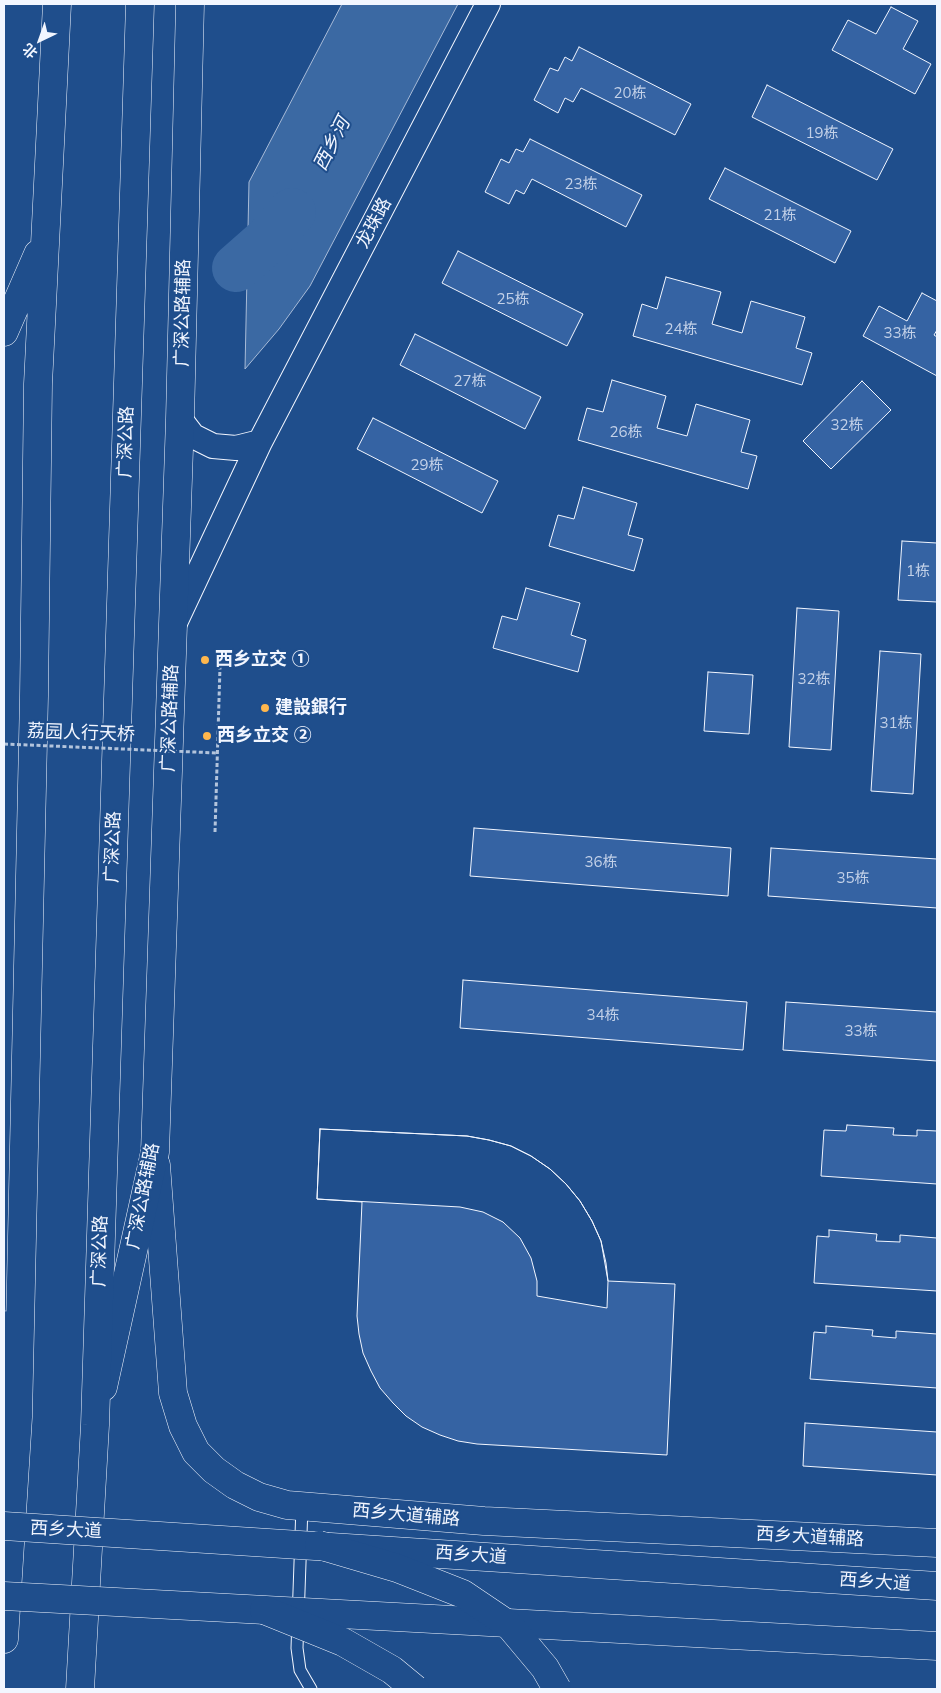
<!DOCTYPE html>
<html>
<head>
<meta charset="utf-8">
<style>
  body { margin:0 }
  #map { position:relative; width:941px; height:1693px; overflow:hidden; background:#1f4e8c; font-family:Mulish,"Noto Sans SC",sans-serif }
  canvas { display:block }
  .frame { position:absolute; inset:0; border:5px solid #f2f6ff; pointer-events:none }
  .north { position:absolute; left:15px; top:15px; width:50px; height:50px; -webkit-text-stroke:4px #1f4e8c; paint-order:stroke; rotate:222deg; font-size:14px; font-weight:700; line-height:20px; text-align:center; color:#f2f6ff }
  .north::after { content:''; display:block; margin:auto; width:18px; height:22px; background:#f2f6ff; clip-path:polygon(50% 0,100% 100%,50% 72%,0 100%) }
</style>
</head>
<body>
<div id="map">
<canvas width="941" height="1693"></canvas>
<div class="frame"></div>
<div class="north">北</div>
</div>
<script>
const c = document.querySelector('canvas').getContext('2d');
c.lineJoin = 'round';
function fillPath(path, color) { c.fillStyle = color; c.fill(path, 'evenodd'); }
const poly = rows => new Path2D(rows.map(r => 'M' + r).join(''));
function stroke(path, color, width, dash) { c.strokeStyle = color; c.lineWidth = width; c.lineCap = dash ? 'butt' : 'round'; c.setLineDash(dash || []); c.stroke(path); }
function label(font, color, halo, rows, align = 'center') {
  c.font = font + ' Mulish,"Noto Sans SC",sans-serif'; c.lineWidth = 4; c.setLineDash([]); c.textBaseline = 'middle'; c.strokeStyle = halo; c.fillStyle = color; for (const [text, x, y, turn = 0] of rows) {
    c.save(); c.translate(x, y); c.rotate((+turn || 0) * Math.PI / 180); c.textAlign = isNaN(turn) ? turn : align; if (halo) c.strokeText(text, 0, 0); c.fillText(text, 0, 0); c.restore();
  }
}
const water = poly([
  [342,4,458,4,310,286,279,329,245,369,249,182,342,4]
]);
fillPath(water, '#3b69a3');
stroke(water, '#a8bbd7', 1);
stroke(poly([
  [236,268,269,239,292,212]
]), '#3b69a3', 48);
const building = poly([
  [891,7,918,21,903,49,931,64,915,94,832,50,848,20,876,34,891,7],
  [579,47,691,104,675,135,581,88,573,102,565,98,558,113,534,100,550,68,558,71,565,57,572,61,579,47],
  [767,85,893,149,877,180,752,117,767,85],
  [530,139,642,195,626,227,532,179,524,194,516,190,509,204,485,192,501,159,509,163,516,149,523,152,530,139],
  [725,168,851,231,835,263,709,199,725,168],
  [458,251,583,314,567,346,442,283,458,251],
  [666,277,721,292,712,324,742,333,751,301,805,317,796,348,812,353,802,385,633,336,642,304,657,309,666,277],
  [922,293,937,301,937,330,934,335,937,337,937,376,863,336,879,306,907,321,922,293],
  [415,334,541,397,525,429,400,365,415,334],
  [612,380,666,396,657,428,687,436,696,404,750,420,741,452,757,456,748,489,578,440,587,408,603,412,612,380],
  [862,381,891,410,831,469,803,441,862,381],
  [373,418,498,481,482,513,357,449,373,418],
  [583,487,637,503,628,535,643,539,634,571,549,546,558,515,574,519,583,487],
  [902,541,937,543,937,602,898,600,902,541],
  [526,588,580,603,571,635,586,640,578,672,493,648,502,616,517,620,526,588],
  [797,608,839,611,831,750,789,747,797,608],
  [880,651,921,654,913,794,871,791,880,651],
  [708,672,753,675,749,734,704,731,708,672],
  [474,828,731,848,728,896,470,876,474,828],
  [771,848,937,859,937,908,768,896,771,848],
  [463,980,747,1002,743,1050,460,1028,463,980],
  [786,1002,937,1012,937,1061,783,1050,786,1002],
  [847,1125,894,1128,893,1135,917,1136,917,1130,937,1131,937,1184,821,1176,824,1130,846,1131,847,1125],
  [320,1129,467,1136,489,1140,511,1146,531,1156,550,1169,566,1184,580,1201,592,1221,601,1241,606,1263,608,1281,607,1308,537,1296,537,1281,531,1258,520,1238,503,1222,483,1212,460,1207,317,1199,320,1129],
  [320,1129,467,1136,489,1140,511,1146,531,1156,550,1169,566,1184,580,1201,592,1221,601,1241,608,1281,675,1284,667,1455,477,1444,458,1441,440,1435,422,1427,406,1416,393,1403,380,1388,371,1371,363,1353,359,1334,357,1316,362,1202,317,1199,320,1129],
  [829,1230,877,1234,876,1241,900,1242,900,1235,937,1238,937,1291,814,1283,817,1236,829,1237,829,1230],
  [826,1326,873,1330,872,1336,896,1338,896,1331,937,1334,937,1388,810,1379,814,1332,826,1333,826,1326],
  [805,1423,937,1432,937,1475,803,1466,805,1423]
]);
fillPath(building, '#3563a3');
stroke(building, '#f2f6ff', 1);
const service = poly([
  [302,1506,297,1648,300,1670,311,1689]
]);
const minor = poly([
  [180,419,193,436,213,446,236,448,260,442],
  [174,625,260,442,488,4]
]);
const tertiary = poly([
  [156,1165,173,1393,183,1426,196,1452,214,1470,235,1485,259,1497,287,1505,484,1521,937,1543]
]);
const primary = poly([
  [4,1325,11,1375],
  [103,1387,155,1152,180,419,190,4]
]);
const trunk = poly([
  [4,332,38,254],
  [4,1639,18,1417,34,696,38,384,57,4],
  [80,1689,95,1425,140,4]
]);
stroke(service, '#f2f6ff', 13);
stroke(minor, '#f2f6ff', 26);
stroke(tertiary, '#f2f6ff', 29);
stroke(primary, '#f2f6ff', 29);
stroke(trunk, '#f2f6ff', 29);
stroke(poly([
  [215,832,220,667]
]), '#b3c4dc', 3, [4, 2.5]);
stroke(service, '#1f4e8c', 11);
stroke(minor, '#1f4e8c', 24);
stroke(tertiary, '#1f4e8c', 28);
stroke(primary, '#1f4e8c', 28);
stroke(trunk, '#1f4e8c', 28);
const primaryBridge = poly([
  [4,1526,937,1586],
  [4,1596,937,1646]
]);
const trunkBridge = poly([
  [319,1545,397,1568,463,1594,509,1625,545,1668,557,1689],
  [264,1610,343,1642,392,1670,415,1689]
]);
stroke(primaryBridge, '#f2f6ff', 29, []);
stroke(trunkBridge, '#f2f6ff', 29, []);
stroke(poly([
  [4,744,218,753]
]), '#b3c4dc', 3, [4, 2.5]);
stroke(primaryBridge, '#1f4e8c', 28);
stroke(trunkBridge, '#1f4e8c', 28);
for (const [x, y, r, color] of [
  [205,660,5,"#ffb74d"],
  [265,708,5,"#ffb74d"],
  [207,736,5,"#ffb74d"]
]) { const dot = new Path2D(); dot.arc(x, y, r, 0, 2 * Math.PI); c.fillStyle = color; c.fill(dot); stroke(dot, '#1f4e8c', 2); }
label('15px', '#c3d1e8', null, [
  ["20栋",630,93],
  ["19栋",822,133],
  ["23栋",581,184],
  ["21栋",780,215],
  ["25栋",513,299],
  ["24栋",681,329],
  ["33栋",900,333],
  ["27栋",470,381],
  ["32栋",847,425],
  ["26栋",626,432],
  ["29栋",427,465],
  ["1栋",918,571],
  ["32栋",814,679],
  ["31栋",896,723],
  ["36栋",601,862],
  ["35栋",853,878],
  ["34栋",603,1015],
  ["33栋",861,1031]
]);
label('18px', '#f2f6ff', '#1f4e8c', [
  ["龙珠路",374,223,-62],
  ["广深公路辅路",183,313,-89],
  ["广深公路",126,442,-88],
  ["广深公路辅路",170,718,-88],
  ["荔园人行天桥",81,733,2],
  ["广深公路",113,847,-88],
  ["广深公路辅路",143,1196,-79],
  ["广深公路",100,1251,-88],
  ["西乡大道辅路",406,1515,5],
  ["西乡大道",66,1530,3],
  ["西乡大道辅路",810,1537,3],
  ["西乡大道",471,1555,4],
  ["西乡大道",875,1582,4]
]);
label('bold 18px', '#f2f6ff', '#1f4e8c', [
  ["西乡立交 ①",215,660],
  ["建設銀行",275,708],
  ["西乡立交 ②",217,736]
], 'left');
label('italic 19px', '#f2f6ff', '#1f4e8c', [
  ["西乡河",332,144,-63]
]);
</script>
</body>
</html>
